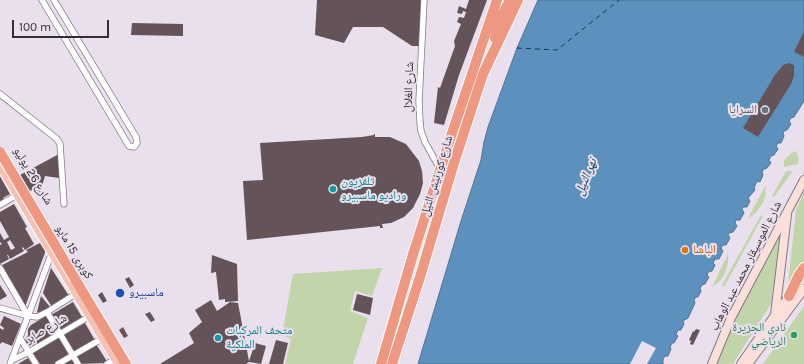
<!DOCTYPE html>
<html>
<head>
<meta charset="utf-8">
<style>
  body { margin:0 }
  #map { position:relative; width:804px; height:364px; overflow:hidden; background:#eadfed; font-family:Karla,sans-serif }
  canvas { display:block }
  .scale { position:absolute; left:12px; top:20px; width:97px; height:18px; box-sizing:border-box; border:2px solid #322e34; border-top:0; padding-left:5px; font-size:12px; line-height:14px; white-space:nowrap; color:#322e34; -webkit-text-stroke:3px #eadfed; paint-order:stroke }
</style>
</head>
<body>
<div id="map">
<canvas width="804" height="364"></canvas>
<div class="scale">100 m</div>
</div>
<script>
const c = document.querySelector('canvas').getContext('2d');
c.lineJoin = 'round';
function fillPath(path, color) { c.fillStyle = color; c.fill(path, 'evenodd'); }
const poly = rows => new Path2D(rows.map(r => 'M' + r).join(''));
function stroke(path, color, width, dash) { c.strokeStyle = color; c.lineWidth = width; c.lineCap = dash ? 'butt' : 'round'; c.setLineDash(dash || []); c.stroke(path); }
function label(font, color, halo, rows, align = 'center') {
  c.font = font + ' Karla,"Noto Naskh Arabic",sans-serif'; c.lineWidth = 4; c.setLineDash([]); c.textBaseline = 'middle'; c.strokeStyle = halo; c.fillStyle = color; for (const [text, x, y, turn = 0] of rows) {
    c.save(); c.translate(x, y); c.rotate((+turn || 0) * Math.PI / 180); c.textAlign = isNaN(turn) ? turn : align; if (halo) c.strokeText(text, 0, 0); c.fillText(text, 0, 0); c.restore();
  }
}
fillPath(poly([
  [794,151,797,153,799,161,798,162,798,164,784,167,784,160],
  [786,171,793,171,774,197,772,196],
  [766,185,765,197,762,204,755,214,748,218],
  [804,192,804,265,789,285,788,285,796,210],
  [761,215,763,216,724,287,722,285],
  [782,227,771,304,733,364,715,364,752,282],
  [728,254,728,263,725,273,720,281,712,287],
  [382,268,372,296,355,291,350,311,368,318,353,364,285,364,291,339,282,335,293,274],
  [804,306,804,364,763,364]
]), '#c2d4aa');
const water = poly([
  [538,0,804,0,804,101,794,117,791,118,789,121,791,124,787,130,784,131,783,133,784,136,781,143,778,143,776,146,778,149,774,155,771,156,769,160,771,163,767,168,764,169,762,172,763,175,760,182,757,181,754,188,755,190,748,198,750,201,747,207,743,207,742,209,744,213,740,220,736,220,735,223,737,226,733,232,729,233,728,235,730,238,726,245,723,245,721,248,723,251,719,259,715,259,713,263,715,265,712,271,708,272,707,275,709,277,705,284,702,285,700,288,701,291,698,297,696,297,694,300,695,303,688,318,683,321,684,324,681,330,678,330,676,334,678,336,674,343,672,343,670,347,671,349,668,356,665,356,663,359,663,364,418,364,461,221,481,160,484,142,488,127,517,48,538,0]
]);
fillPath(water, '#5c91bd');
stroke(water, '#4f7394', 1);
fillPath(poly([
  [642,341,656,348,647,364,630,364]
]), '#eadfed');
stroke(poly([
  [517,48,557,50,619,0]
]), '#113958', 1, [5, 4]);
fillPath(poly([
  [317,0,421,0,420,46,412,46,383,27,353,27,344,43,315,35],
  [469,0,487,0,459,75,444,125,434,123,438,87,440,88,455,46,454,41,461,24,457,22,459,17,464,18,466,12,463,11,462,14,457,13,459,6,466,9],
  [132,23,183,24,183,36,131,35],
  [804,31,804,57,794,52],
  [789,63,794,65,794,76,791,84,758,137,743,128,775,75,783,65],
  [374,134,375,134,375,137,390,137,406,144,419,161,422,171,423,183,420,194,413,208,404,217,391,223,382,224,383,228,380,228,380,226,247,240,243,181,263,180,260,143,362,137,374,135],
  [59,154,59,178,45,176,40,193,29,190,20,175],
  [0,176,10,194,3,198,4,199,0,201],
  [14,204,27,227,25,228,34,244,25,250,23,247,22,248,24,251,10,259,8,255,7,255,9,259,0,264,0,245,2,244,0,242,0,233,4,240,9,237,0,221,0,212],
  [10,240,15,248,11,250,7,242],
  [42,242,46,250,25,307,2,265,28,252,26,250],
  [212,255,237,264,238,301,225,302,225,299,219,300,216,272,211,273],
  [51,268,71,299,54,310,43,293],
  [129,277,134,285,130,288,125,279],
  [0,285,7,296,0,300],
  [102,292,107,301,103,303,98,295],
  [357,294,373,298,370,315,353,310],
  [41,296,51,308,42,315,37,312],
  [211,300,217,311,230,302,238,303,249,361,255,343,266,346,261,364,249,362,246,364,160,364,194,343,189,333,202,322,195,310],
  [73,302,82,317,61,331,51,315],
  [150,312,155,320,151,322,145,314],
  [4,316,21,324,12,346,2,342,1,344,0,343,0,328,3,330,4,328,0,325],
  [46,316,56,334,30,349,25,341,28,335,28,329,31,325],
  [85,323,96,342,73,355,62,336],
  [123,327,128,336,124,338,119,330],
  [696,329,700,330,693,345,690,344,691,341,689,340,693,331,694,332],
  [58,336,70,355,56,364,40,364,32,352],
  [276,340,288,343,283,364,269,364],
  [96,344,108,363,77,364,73,358],
  [28,358,32,364,18,364],
  [71,358,75,364,62,364]
]), '#645459');
const street = poly([
  [42,0,126,141,129,146,134,147,137,143,136,137,54,0],
  [424,0,419,101,420,122,421,131,425,142,440,169],
  [0,94,57,139,60,144,64,204],
  [0,205,17,195],
  [0,268,28,316],
  [0,308,28,316,37,317,47,312,77,293],
  [47,312,78,364],
  [20,338,36,364],
  [12,360,29,352,90,316],
  [10,364,52,252],
  [58,364,103,338],
  [107,364,115,359]
]);
const secondary = poly([
  [775,315,787,215],
  [712,364,731,318,804,180],
  [741,364,775,315,804,277],
  [748,364,804,289]
]);
const primary = poly([
  [0,166,118,364]
]);
const highway = poly([
  [495,38,501,17,510,0],
  [75,279,126,364],
  [789,296,799,275,804,268],
  [381,364,414,251,451,136,497,0],
  [392,364,420,277,453,166,483,74,518,0]
]);
stroke(street, '#817885', 7);
stroke(secondary, '#817885', 10);
stroke(primary, '#fff', 10);
stroke(highway, '#fff', 12);
stroke(street, '#fff', 5.5);
stroke(secondary, '#fae0d9', 8);
stroke(primary, '#f5c1b3', 8);
stroke(highway, '#ee9781', 10);
const highwayBridge = poly([
  [0,152,75,279]
]);
stroke(highwayBridge, '#fff', 12, []);
stroke(highwayBridge, '#ee9781', 10);
for (const [x, y, r, color] of [
  [765,110,4,"#6b7280"],
  [333,189,4,"#0f9aa8"],
  [685,250,4,"#e8710a"],
  [120,293,5,"#1a4fb4"],
  [794,335,4,"#2e9e5b"],
  [218,338,4,"#0f9aa8"]
]) { const dot = new Path2D(); dot.arc(x, y, r, 0, 2 * Math.PI); c.fillStyle = color; c.fill(dot); stroke(dot, '#eadfed', 1.5); }
label('12px', '#322e34', '#eadfed', [
  ["شارع الغلال",409,87,-88],
  ["شارع 26 يوليو",33,176,59],
  ["شارع كورنيش النيل",437,176,-73],
  ["كوبرى 15 مايو",74,252,59],
  ["شارع الموسيقار محمد عبد الوهاب",746,266,-63],
  ["شارع صابر",46,329,-31]
]);
label('12px', '#5b616d', '#eadfed', [
  ["السرايا",757,110]
], 'right');
label('12px', '#0d838f', '#eadfed', [
  ["تلفزيون",341,182],
  ["وراديو ماسبيرو",341,196],
  ["متحف المركبات",226,331],
  ["الملكية",226,345]
], 'left');
label('12px', '#c56008', '#eadfed', [
  ["الباشا",693,250]
], 'left');
label('12px', '#164399', '#eadfed', [
  ["ماسبيرو",129,293]
], 'left');
label('12px', '#27864d', '#eadfed', [
  ["نادي الجزيرة",786,328],
  ["الرياضي",786,342]
], 'right');
label('italic 13px', '#113958', '#eadfed', [
  ["نهر النيل",586,177,-68]
]);
</script>
</body>
</html>
